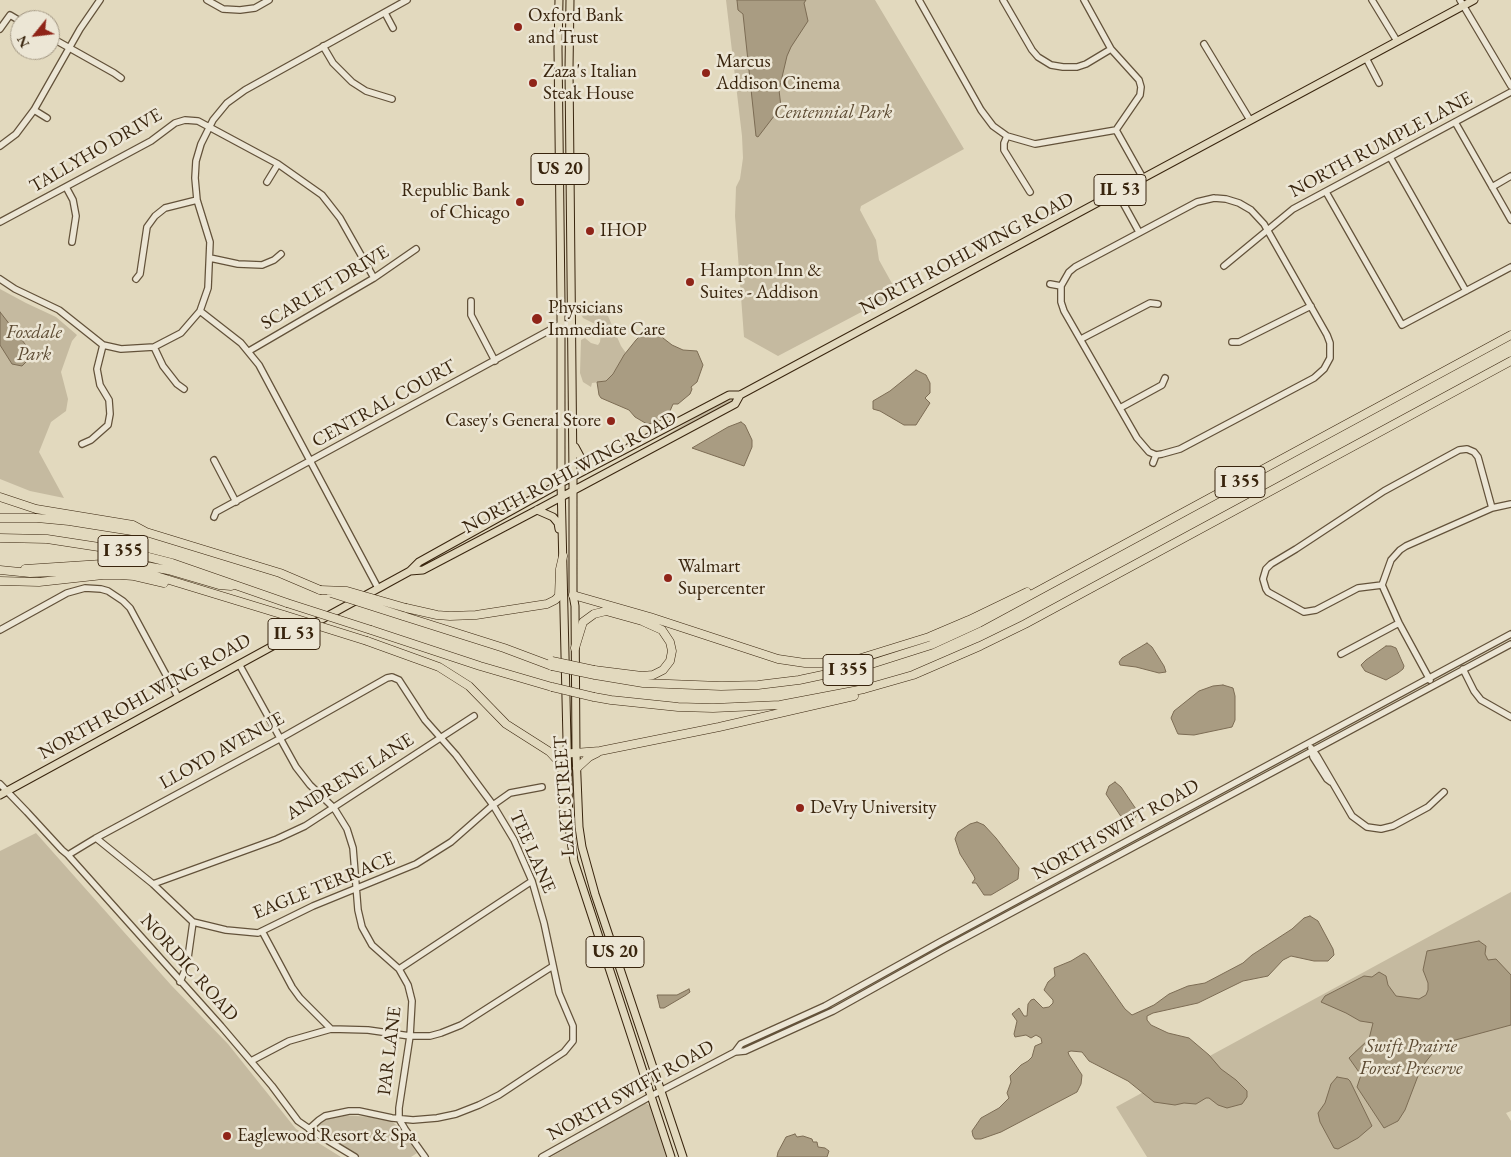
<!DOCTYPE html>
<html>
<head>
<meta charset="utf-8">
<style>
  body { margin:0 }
  #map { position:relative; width:1511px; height:1157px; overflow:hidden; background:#e2d9be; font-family:"EB Garamond",serif }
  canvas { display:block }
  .north { position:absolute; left:10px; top:10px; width:50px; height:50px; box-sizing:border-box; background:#ece6d5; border:1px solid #a49985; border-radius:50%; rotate:241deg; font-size:14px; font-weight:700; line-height:20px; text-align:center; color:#39250e }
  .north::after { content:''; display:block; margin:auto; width:18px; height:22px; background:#8f2418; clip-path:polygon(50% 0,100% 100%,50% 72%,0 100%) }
</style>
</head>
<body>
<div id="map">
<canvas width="1511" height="1157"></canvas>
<div class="north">N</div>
</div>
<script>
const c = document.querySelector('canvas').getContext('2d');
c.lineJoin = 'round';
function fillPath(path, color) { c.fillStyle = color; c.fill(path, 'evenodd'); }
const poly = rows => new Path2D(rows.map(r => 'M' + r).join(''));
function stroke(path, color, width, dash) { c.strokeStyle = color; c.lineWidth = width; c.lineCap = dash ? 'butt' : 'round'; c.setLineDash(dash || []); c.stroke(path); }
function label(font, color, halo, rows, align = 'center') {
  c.font = font + ' "EB Garamond",serif'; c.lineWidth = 5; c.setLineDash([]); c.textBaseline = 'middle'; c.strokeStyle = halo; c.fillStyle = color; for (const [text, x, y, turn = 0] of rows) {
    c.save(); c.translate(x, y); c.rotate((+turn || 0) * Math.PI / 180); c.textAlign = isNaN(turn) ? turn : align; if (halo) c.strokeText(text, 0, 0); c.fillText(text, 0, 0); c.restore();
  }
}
fillPath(poly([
  [726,0,875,0,964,149,861,206,860,210,876,240,879,260,899,296,869,308,778,356,744,337,735,216,736,187,740,179,743,158,742,136],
  [0,289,26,303,56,317,77,335,72,341,61,372,68,399,66,411,51,422,39,452,64,498,30,491,0,479],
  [584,303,598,308,608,316,621,346,626,353,613,374,606,381,592,383,591,387,583,382,580,373,581,340,585,338,591,343,598,345,600,342,601,334,595,324,583,318,581,314,581,308],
  [735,398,735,400,656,443,656,442,713,406],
  [36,833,171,985,228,1044,296,1129,341,1157,0,1157,0,851],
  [1511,892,1511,1111,1506,1113,1511,1121,1511,1157,1147,1157,1116,1107],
  [646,1103,655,1109,670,1157,551,1157],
  [341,1115,372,1117,391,1121,399,1127,417,1153,411,1157,360,1157,317,1130,316,1127,319,1122]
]), '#c5baa0');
const water = poly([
  [737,0,806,0,804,3,808,21,791,47,787,56,779,90,781,107,758,137,756,136,743,14,738,10,737,0],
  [0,312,32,353,26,362,22,366,12,364,0,345,0,312],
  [652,330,659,333,663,338,672,345,683,350,697,351,703,365,697,382,691,387,692,389,690,394,678,404,673,404,667,418,654,423,647,424,635,417,629,410,601,398,599,395,597,382,606,381,613,374,624,355,636,340,641,335,652,330],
  [916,370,926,375,930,383,930,393,925,398,930,403,916,425,904,425,880,411,873,409,873,401,890,391,916,370],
  [741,422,745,425,752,440,752,447,744,466,692,448,728,427,741,422],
  [1147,643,1152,647,1164,666,1166,672,1159,673,1136,667,1120,665,1119,662,1122,658,1147,643],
  [1386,646,1391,646,1396,648,1404,666,1403,669,1398,673,1386,680,1365,671,1361,665,1366,660,1386,646],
  [1223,685,1233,688,1235,696,1235,720,1232,727,1194,735,1178,734,1177,732,1171,718,1174,711,1199,691,1213,686,1223,685],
  [1115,782,1121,787,1136,809,1137,814,1135,818,1127,822,1124,821,1106,794,1109,786,1115,782],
  [977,822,984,825,996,838,1019,868,1018,879,991,895,984,895,976,883,972,883,975,879,974,876,960,854,955,839,958,832,970,824,977,822],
  [1310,916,1318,921,1333,949,1334,955,1328,961,1314,961,1291,956,1283,960,1268,976,1243,981,1198,1003,1153,1013,1147,1016,1147,1020,1151,1025,1168,1033,1189,1038,1209,1055,1221,1069,1236,1080,1247,1091,1247,1097,1242,1104,1227,1108,1218,1105,1209,1098,1206,1098,1196,1104,1184,1103,1175,1105,1154,1102,1128,1081,1089,1061,1082,1052,1071,1051,1068,1052,1069,1055,1082,1075,1081,1084,1077,1092,1001,1132,981,1139,975,1139,973,1136,972,1131,981,1118,999,1108,1009,1098,1007,1093,1011,1082,1010,1076,1021,1065,1028,1061,1032,1057,1035,1046,1042,1043,1041,1038,1036,1035,1031,1038,1026,1035,1015,1037,1014,1034,1017,1021,1012,1014,1019,1008,1024,1016,1027,1016,1028,1004,1031,1000,1034,999,1043,1008,1049,1007,1053,1003,1053,1000,1044,990,1048,982,1055,976,1054,968,1071,961,1084,953,1087,955,1125,1009,1132,1015,1154,1005,1169,994,1188,986,1205,983,1243,963,1252,955,1292,929,1304,918,1310,916],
  [1479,941,1486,946,1485,954,1488,960,1496,959,1511,975,1511,1025,1448,1042,1432,1054,1421,1068,1405,1110,1398,1121,1384,1128,1357,1087,1361,1075,1349,1058,1369,1039,1373,1023,1360,1021,1346,1013,1321,1002,1325,996,1364,976,1372,977,1379,972,1386,976,1388,985,1396,996,1419,999,1426,995,1428,990,1428,983,1423,970,1427,951,1479,941],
  [689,989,690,992,686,995,664,1008,660,1008,657,995,677,995,689,989],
  [1337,1077,1348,1079,1350,1081,1372,1126,1358,1138,1338,1149,1334,1148,1320,1122,1318,1113,1325,1103,1331,1084,1337,1077],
  [795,1134,797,1137,803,1136,812,1139,813,1142,817,1142,818,1147,825,1148,829,1151,827,1157,777,1157,778,1152,786,1137,795,1134]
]);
fillPath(water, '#a99c82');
stroke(water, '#7c6c54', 1);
const minor = poly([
  [207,0,223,9,240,10,255,8,269,0],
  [919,0,981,110,993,126,1007,136,1035,144,1116,130],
  [1003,0,1032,50,1038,57,1051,65,1063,67,1077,67,1086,64,1111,49],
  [1084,0,1111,49,1139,80,1141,87,1140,95,1116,130,1143,178],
  [1372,0,1397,41],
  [1460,0,1511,86],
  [385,13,393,28],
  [0,29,10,15,20,21],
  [50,37,114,73,121,78],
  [1204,44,1250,120],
  [323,46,333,63,352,82,366,91,392,99],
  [1366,58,1379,83],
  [34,110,47,118],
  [1455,122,1511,220],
  [1007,136,1004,143,1004,150,1030,192],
  [0,146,16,134,34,110,80,29,100,0],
  [1390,157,1466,291],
  [267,182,278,164],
  [66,187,73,200,76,216,72,242],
  [1492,187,1511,176],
  [1117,192,1139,232],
  [1326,192,1402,325,1511,267],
  [1214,198,1226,199,1239,203,1251,210,1264,224,1327,335,1330,343,1330,358,1324,369,1314,378,1180,449,1162,454,1156,455,1149,452,1137,438,1064,311,1061,302,1061,286,1069,272,1075,267,1197,202,1214,198],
  [0,222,151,141,175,123,185,120,198,121,278,164,322,195,340,218,374,278],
  [210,258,238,264,262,265,274,260,281,254],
  [1224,266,1293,209,1511,92],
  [0,279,15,289,59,310,103,345,121,349,154,347,181,333,200,311,208,288,210,242,197,200,195,178,196,161,201,144,213,120,227,103,245,90,407,0],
  [136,279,140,274,147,227,155,216,165,208,197,200],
  [1050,284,1061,286],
  [471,301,471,315,495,361],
  [200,311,241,343,259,365,378,588],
  [1081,339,1150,303,1158,304],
  [1232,342,1239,342,1311,306],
  [154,347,163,366,177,384,184,389],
  [249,351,374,278,416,249],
  [1120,408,1162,385,1165,378],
  [82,444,91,440,108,425,110,414,109,400,100,385,97,369,103,345],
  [214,460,236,502],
  [1153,463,1156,455],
  [214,517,216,512,561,324,570,324],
  [1382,585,1358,588,1316,610,1304,612,1268,592,1266,589,1263,579,1266,569,1271,564,1296,549,1384,491,1459,450,1467,449,1474,452,1478,457,1492,508],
  [0,630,67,593,85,588,101,589,108,591,123,601,130,608,178,697],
  [1341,654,1399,623],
  [239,664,296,767,310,785,334,808,347,829,353,848,358,910,362,927,372,945,399,969,408,985,412,1001,410,1036,399,1108,399,1119,405,1129,425,1157],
  [1463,669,1474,691,1481,700,1511,717],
  [1430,680,1399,623,1382,585,1391,560,1400,550,1406,546,1492,508,1511,504],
  [1311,748,1317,756,1352,816,1367,827,1381,829,1393,826,1428,807,1444,792],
  [1312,751,1313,757,1327,779,1331,782],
  [0,784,27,812,62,850,68,855,221,1026,272,1086,298,1121,317,1134,355,1157],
  [96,838,153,884,193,922,226,930,258,933,313,906,416,864,451,842,493,805,510,793,542,787],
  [68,855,96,838,281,738,387,678,392,677,399,680,425,720,456,755,493,805,514,840,532,881,544,923,559,993,573,1026,573,1041,564,1052,499,1095,479,1105,456,1114,437,1118,413,1120,392,1118,359,1111,349,1111,325,1116,319,1120,309,1129],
  [153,884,277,839,305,826,474,716],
  [262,931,292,987,300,998,331,1029],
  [399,969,532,881],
  [180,982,187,965,193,922],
  [735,1052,741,1044,825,1006,940,942,1511,634],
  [251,1061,289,1041,331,1029,368,1030,410,1036,430,1036,441,1033,461,1025,553,966],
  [542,1157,651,1096,735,1052,745,1051,833,1011,944,949,1511,644]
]);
const major = poly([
  [559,0,558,49,561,302,561,483,569,827,574,861,671,1157],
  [570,0,569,69,573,476,573,595,575,606,576,753,579,827,582,847,595,894,683,1157],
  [575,447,582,460,588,463,598,462],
  [537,510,553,517,558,523,559,529],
  [410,571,423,570,537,510,735,404,740,395],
  [0,795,410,571,419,562,561,483,729,395,740,395,1474,0]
]);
const highway = poly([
  [0,497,36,509,133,525,146,532,280,573,320,590],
  [0,518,37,518,69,521,132,531,144,532],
  [0,538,47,539,125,551,172,563,287,603],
  [25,569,102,564,140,565,168,570,219,585,231,586],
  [0,570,30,573,110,570,143,572,284,615],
  [0,581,39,582,103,575,120,575,134,576,164,583],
  [573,595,650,617,778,659,805,663,821,663,858,659,929,637,969,620,1027,592],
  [406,608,437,615,450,616,476,615,547,604,555,600,559,596,560,569,563,556],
  [403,616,504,648,552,666],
  [371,630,480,666,552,687],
  [367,641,439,667,469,686,506,724,550,752,559,762,563,773,564,811,569,827],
  [575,648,583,622,594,614,606,611,642,621,662,630,670,642,672,651,670,661,663,670,653,675,642,676,594,670],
  [595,675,643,683,721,686,758,685,799,680,865,666,931,645,979,623,1511,335],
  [594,697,611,700,678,707,713,708,780,705,864,689,913,675,980,646,1025,624,1511,361],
  [550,752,561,754,600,751,719,727,854,696],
  [577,768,589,757,597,753]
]);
stroke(minor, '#63523a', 8);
stroke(major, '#39250e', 9);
stroke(highway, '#39250e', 9);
stroke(minor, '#ece6d5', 5.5);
stroke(major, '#e2d9be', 7);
stroke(highway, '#e2d9be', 8);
const highwayBridge = poly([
  [320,590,347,591,406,608],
  [331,593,403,616],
  [287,603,371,630],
  [284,615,367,641],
  [552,661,594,670],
  [552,666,595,675],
  [552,687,594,697]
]);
stroke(highwayBridge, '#39250e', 9, []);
stroke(highwayBridge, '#e2d9be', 8);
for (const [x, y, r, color] of [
  [518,27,5,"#8f2418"],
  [706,73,5,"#8f2418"],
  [533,83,5,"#8f2418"],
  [520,202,5,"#8f2418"],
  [590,231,5,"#8f2418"],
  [690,282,5,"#8f2418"],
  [537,319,6,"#8f2418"],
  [611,421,5,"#8f2418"],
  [668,578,5,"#8f2418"],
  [800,808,5,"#8f2418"],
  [227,1136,5,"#8f2418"]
]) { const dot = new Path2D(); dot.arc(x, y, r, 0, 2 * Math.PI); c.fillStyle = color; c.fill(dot); stroke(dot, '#ece6d5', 2); }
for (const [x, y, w] of [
  [560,169,58],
  [1120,190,52],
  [1240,482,50],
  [123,551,50],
  [294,634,52],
  [848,670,50],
  [615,952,58]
]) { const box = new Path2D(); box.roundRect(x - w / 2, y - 15.5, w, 31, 4); c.fillStyle = '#ece6d5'; c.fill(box); stroke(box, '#39250e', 1); }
label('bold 18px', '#39250e', null, [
  ["US 20",560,169],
  ["IL 53",1120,190],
  ["I 355",1240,482],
  ["I 355",123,551],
  ["IL 53",294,634],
  ["I 355",848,670],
  ["US 20",615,952]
]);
label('19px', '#39250e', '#ece6d5', [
  ["Oxford Bank",528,16],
  ["and Trust",528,38],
  ["Marcus",716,62],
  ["Addison Cinema",716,84],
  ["Zaza's Italian",543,72],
  ["Steak House",543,94],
  ["Republic Bank",510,191,"right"],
  ["of Chicago",510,213,"right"],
  ["IHOP",600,231],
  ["Hampton Inn &",700,271],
  ["Suites - Addison",700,293],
  ["Physicians",548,308],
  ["Immediate Care",548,330],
  ["Casey's General Store",601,421,"right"],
  ["Walmart",678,567],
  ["Supercenter",678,589],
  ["DeVry University",810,808],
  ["Eaglewood Resort & Spa",237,1136]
], 'left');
label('italic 19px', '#5c4a32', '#ece6d5', [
  ["Centennial Park",833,113],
  ["Foxdale",34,333],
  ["Park",34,355],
  ["Swift Prairie",1411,1047],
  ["Forest Preserve",1411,1069]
]);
label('19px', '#39250e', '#ece6d5', [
  ["NORTH RUMPLE LANE",1381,145,-28],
  ["TALLYHO DRIVE",96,151,-30],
  ["NORTH ROHLWING ROAD",967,254,-28],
  ["SCARLET DRIVE",325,288,-31],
  ["CENTRAL COURT",384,404,-29],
  ["NORTH ROHLWING ROAD",570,473,-28],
  ["NORTH ROHLWING ROAD",145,697,-29],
  ["LLOYD AVENUE",222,751,-29],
  ["ANDRENE LANE",350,777,-32],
  ["LAKE STREET",565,796,-94],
  ["NORTH SWIFT ROAD",1116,830,-29],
  ["TEE LANE",532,852,66],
  ["EAGLE TERRACE",324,886,-22],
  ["NORDIC ROAD",189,968,48],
  ["PAR LANE",390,1051,-83],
  ["NORTH SWIFT ROAD",631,1091,-29]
]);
</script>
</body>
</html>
